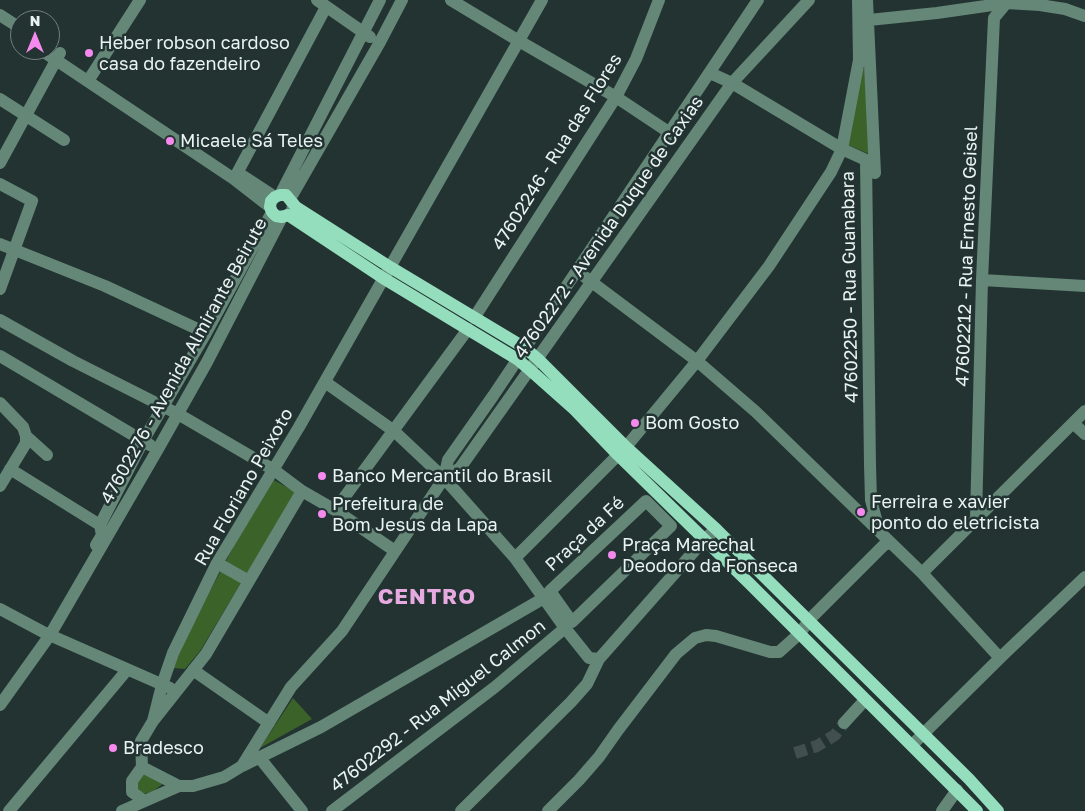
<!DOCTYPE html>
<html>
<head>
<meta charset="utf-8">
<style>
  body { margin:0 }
  #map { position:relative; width:1085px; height:811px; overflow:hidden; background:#233332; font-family:"Golos Text",sans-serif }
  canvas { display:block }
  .north { position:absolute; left:10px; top:10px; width:50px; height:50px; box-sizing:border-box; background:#233332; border:1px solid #72807f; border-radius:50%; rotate:0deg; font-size:14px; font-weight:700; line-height:20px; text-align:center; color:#e8f3f2 }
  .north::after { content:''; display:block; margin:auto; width:18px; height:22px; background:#f589ee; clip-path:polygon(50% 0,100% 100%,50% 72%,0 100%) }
</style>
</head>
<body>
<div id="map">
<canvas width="1085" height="811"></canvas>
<div class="north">N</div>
</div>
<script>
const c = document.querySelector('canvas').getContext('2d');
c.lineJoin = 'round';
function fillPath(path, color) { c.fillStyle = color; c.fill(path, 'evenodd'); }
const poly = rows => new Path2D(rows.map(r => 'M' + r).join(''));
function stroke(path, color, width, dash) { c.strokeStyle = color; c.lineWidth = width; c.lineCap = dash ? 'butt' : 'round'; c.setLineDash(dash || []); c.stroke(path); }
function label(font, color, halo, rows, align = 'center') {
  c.font = font + ' "Golos Text",sans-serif'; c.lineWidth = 5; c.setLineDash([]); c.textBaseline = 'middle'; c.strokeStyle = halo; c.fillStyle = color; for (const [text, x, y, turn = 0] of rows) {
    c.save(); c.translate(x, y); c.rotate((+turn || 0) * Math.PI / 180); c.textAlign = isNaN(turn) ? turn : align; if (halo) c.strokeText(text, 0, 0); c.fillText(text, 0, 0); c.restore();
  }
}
fillPath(poly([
  [862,67,866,71,869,154,848,145],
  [270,478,296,492,200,651,185,669,172,668,176,655],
  [293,698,312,719,260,748],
  [142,775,146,775,164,783,152,792,143,794,137,790,137,781]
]), '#3a6229');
stroke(poly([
  [795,753,817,746,835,735,844,723]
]), '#41504f', 12, [12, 6]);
stroke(poly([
  [317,0,370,37],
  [451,0,519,41,616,97,670,133],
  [758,0,493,396,448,460,444,478,460,468,732,83,809,0],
  [858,0,859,60,842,149,866,160,870,465,871,500,879,530],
  [867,0,875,173],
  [0,15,20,28],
  [869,20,937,13,1006,3,1040,5,1065,9,1085,16],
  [41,50,234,179,270,207],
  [710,73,732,83,842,149,831,172,769,266,697,361,626,447,515,558,565,628,589,658,599,659,704,540,716,529],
  [88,81,140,0],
  [0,99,64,140],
  [0,163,60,53],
  [243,176,275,197],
  [234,179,326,7],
  [0,184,32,201,0,289],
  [280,195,380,0],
  [0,244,105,286,206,333],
  [585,277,697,361,756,412,922,573,1000,658],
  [982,280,1085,286],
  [474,318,616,97,636,59,659,0],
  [0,320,73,361,178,414,274,470,302,491,335,510,395,551],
  [0,356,150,445],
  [325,382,394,431,444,478,515,558],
  [0,403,23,427,26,436,26,443,0,486],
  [1073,423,1085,434],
  [26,436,47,455],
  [10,469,100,525],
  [302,491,206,654,153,721,162,685,173,653,217,563,299,427,542,0],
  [646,501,671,526,572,622,550,591,646,501],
  [335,510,468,329],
  [976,518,982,280,994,18,1009,0],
  [96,545,102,535,100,525,143,441,206,333,272,212],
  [217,563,249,581],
  [922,573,1085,411],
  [0,609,45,633,170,688],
  [193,670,269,723],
  [0,705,50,635,158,449,207,362,282,217,288,215,292,211,293,204,290,199,380,42,402,0],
  [844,723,865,700],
  [912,745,1003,655,1085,577],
  [259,757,302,811],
  [242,766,291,687,342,631,444,478],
  [142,767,179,786],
  [143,800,132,792,132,781,142,767,141,741,153,721],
  [9,811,127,670],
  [122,811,179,786,193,786,224,777,242,766,321,727,544,598],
  [332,811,495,687,565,628],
  [461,811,571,702,587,684,599,659],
  [548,811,579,780,599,757,618,730,676,654,695,638,706,635,716,636,770,652,779,652,799,634,812,617,884,545,890,543],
  [942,811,957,790]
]), '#648777', 12);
stroke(poly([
  [977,811,749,583,618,455,575,410,530,370,517,359,383,278,288,215,282,217,276,216,272,212,270,207,271,201,275,197,280,195,286,195,296,207,390,267,525,348,538,359,626,447,716,529,969,779,998,811]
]), '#94debe', 12);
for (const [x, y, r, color] of [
  [89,53,5,"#f589ee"],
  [170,141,5,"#f589ee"],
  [635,423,5,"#f589ee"],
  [322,476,5,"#f589ee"],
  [861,512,5,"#f589ee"],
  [322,514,5,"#f589ee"],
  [612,555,5,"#f589ee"],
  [113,748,5,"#f589ee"]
]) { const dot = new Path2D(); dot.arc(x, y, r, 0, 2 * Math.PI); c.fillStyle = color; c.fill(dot); stroke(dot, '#233332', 2); }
label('18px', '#e8f3f2', '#233332', [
  ["Heber robson cardoso",99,43],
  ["casa do fazendeiro",99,64],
  ["Micaele Sá Teles",180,141],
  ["Bom Gosto",645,423],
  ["Banco Mercantil do Brasil",332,476],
  ["Ferreira e xavier",871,502],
  ["ponto do eletricista",871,523],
  ["Prefeitura de",332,504],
  ["Bom Jesus da Lapa",332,525],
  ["Praça Marechal",622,545],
  ["Deodoro da Fonseca",622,566],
  ["Bradesco",123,748]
], 'left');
label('18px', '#e8f3f2', '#233332', [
  ["47602246 - Rua das Flores",557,152,-58],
  ["47602272 - Avenida Duque de Caxias",609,227,-55],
  ["47602212 - Rua Ernesto Geisel",967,256,-88],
  ["47602250 - Rua Guanabara",850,287,-91],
  ["47602276 - Avenida Almirante Beirute",184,361,-61],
  ["Rua Floriano Peixoto",244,487,-60],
  ["Praça da Fé",585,534,-43],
  ["47602292 - Rua Miguel Calmon",438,706,-38]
]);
c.letterSpacing = '1px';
label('bold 22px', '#e6aae0', '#233332', [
  ["CENTRO",427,597]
]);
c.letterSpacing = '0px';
</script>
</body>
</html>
